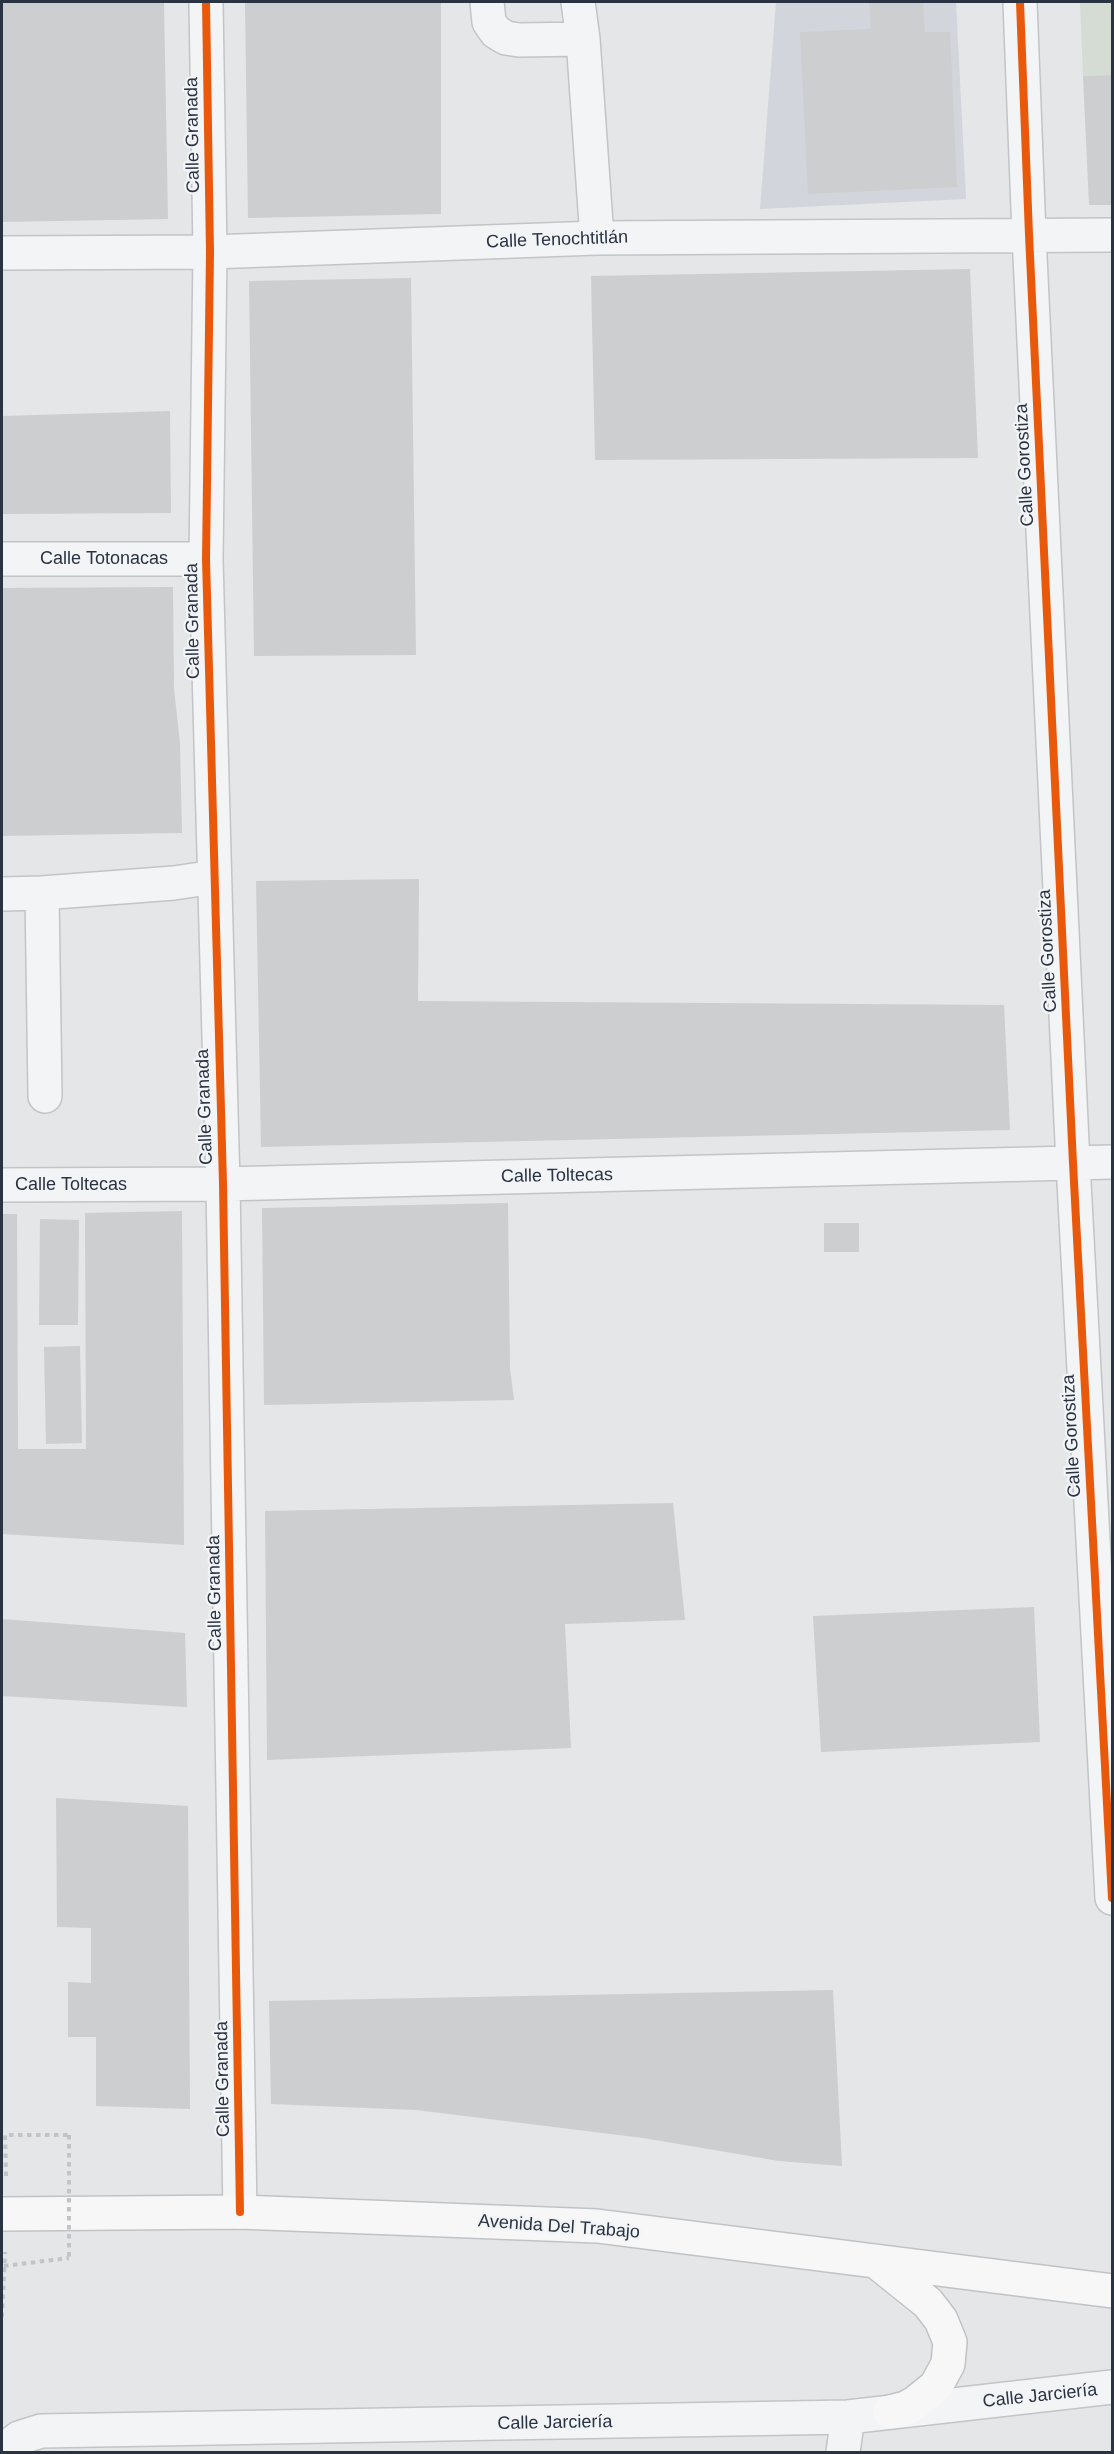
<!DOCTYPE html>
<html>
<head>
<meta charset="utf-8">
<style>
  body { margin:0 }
  #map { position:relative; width:1114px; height:2454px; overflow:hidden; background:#e4e6e8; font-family:Arial,sans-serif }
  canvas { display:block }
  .frame { position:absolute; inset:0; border:3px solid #2a3342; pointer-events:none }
</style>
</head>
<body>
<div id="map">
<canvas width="1114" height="2454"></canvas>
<div class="frame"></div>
</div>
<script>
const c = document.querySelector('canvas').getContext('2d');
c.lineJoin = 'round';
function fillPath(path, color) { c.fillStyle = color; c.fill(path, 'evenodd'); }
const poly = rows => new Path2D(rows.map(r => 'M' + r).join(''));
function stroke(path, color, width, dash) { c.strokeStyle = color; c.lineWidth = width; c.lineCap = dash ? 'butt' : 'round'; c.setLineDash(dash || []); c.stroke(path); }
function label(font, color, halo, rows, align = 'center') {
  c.font = font + ' Arial,sans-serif'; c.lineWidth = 4.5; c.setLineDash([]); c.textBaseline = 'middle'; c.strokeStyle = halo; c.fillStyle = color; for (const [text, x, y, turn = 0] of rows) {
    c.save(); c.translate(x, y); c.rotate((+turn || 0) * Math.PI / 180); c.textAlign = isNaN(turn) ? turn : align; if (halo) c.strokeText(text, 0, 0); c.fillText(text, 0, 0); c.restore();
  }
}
fillPath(poly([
  [776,2,956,2,966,199,760,209]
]), '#d2d5db');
fillPath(poly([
  [1080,2,1112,2,1112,75,1083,76]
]), '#d4dcd4');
fillPath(poly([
  [2,2,164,2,168,219,2,222],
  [245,2,441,2,441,214,248,218],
  [869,2,923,2,925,32,950,32,957,187,808,194,800,32,871,29],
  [1112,75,1112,205,1089,205,1083,76],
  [970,269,978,458,595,460,591,276],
  [411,278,416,655,254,656,249,281],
  [170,411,171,513,2,514,2,416],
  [173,587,174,689,180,743,182,833,2,836,2,588],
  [419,879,418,1001,1004,1005,1010,1130,261,1147,256,881],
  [508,1203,510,1368,514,1400,264,1405,262,1208],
  [182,1211,184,1545,2,1534,2,1214,17,1214,18,1449,86,1449,85,1213],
  [40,1219,79,1220,78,1325,39,1325],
  [824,1223,859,1223,859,1252,824,1252],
  [80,1346,82,1443,46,1444,44,1347],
  [673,1503,685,1620,565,1624,571,1748,267,1760,265,1511],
  [1034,1607,1040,1742,821,1752,813,1616],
  [2,1619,185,1633,187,1707,2,1696],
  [56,1798,188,1806,190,2109,96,2106,96,2037,68,2037,68,1982,91,1983,91,1928,57,1927],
  [833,1990,842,2166,779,2161,643,2138,416,2110,271,2104,269,2001]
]), '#ccced0');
const minor = poly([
  [206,2,210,252,206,559,223,1184,240,2212],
  [487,2,489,22,496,32,506,38,519,40,583,39],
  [578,2,583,39,597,238],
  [1020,2,1029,235,1073,1163,1112,1898],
  [2,253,210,252,597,238,1112,235],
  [2,559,206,559],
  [42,893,45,1096],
  [2,894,42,893,174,883,214,877],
  [2,1185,223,1184,1112,1162],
  [2,2451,19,2438,41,2431,848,2417,1112,2387],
  [843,2452,848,2417]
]);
const major = poly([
  [2,2214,240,2212,597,2226,1112,2291],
  [878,2263,928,2303,941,2320,950,2342,948,2364,936,2386,915,2403,906,2408,890,2412]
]);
stroke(minor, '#c2c4c6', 36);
stroke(major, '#c0c3c6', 36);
stroke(poly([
  [6,2176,5,2135,69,2135],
  [4,2266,69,2258],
  [2,2317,5,2252]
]), '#c3c4c8', 4, [4.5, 4.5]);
stroke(minor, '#f3f4f5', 33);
stroke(major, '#f7f7f7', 33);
stroke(poly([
  [69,2135,69,2258]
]), '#c3c4c8', 4, [4.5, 4.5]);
stroke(poly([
  [206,2,210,252,206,559,223,1184,240,2212],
  [1020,2,1029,235,1073,1163,1112,1898]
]), '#e8590c', 8);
label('18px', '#2a3342', '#f2f4f7', [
  ["Calle Granada",193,135,-91],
  ["Calle Tenochtitlán",557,240,-2],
  ["Calle Gorostiza",1025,465,-93],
  ["Calle Totonacas",104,559],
  ["Calle Granada",193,621,-91],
  ["Calle Gorostiza",1048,951,-93],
  ["Calle Granada",205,1107,-92],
  ["Calle Toltecas",557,1176,-1],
  ["Calle Toltecas",71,1185],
  ["Calle Gorostiza",1072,1436,-93],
  ["Calle Granada",215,1593,-91],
  ["Calle Granada",223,2079,-91],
  ["Avenida Del Trabajo",559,2227,4],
  ["Calle Jarciería",1040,2396,-6],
  ["Calle Jarciería",555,2423,-1]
]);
</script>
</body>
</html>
